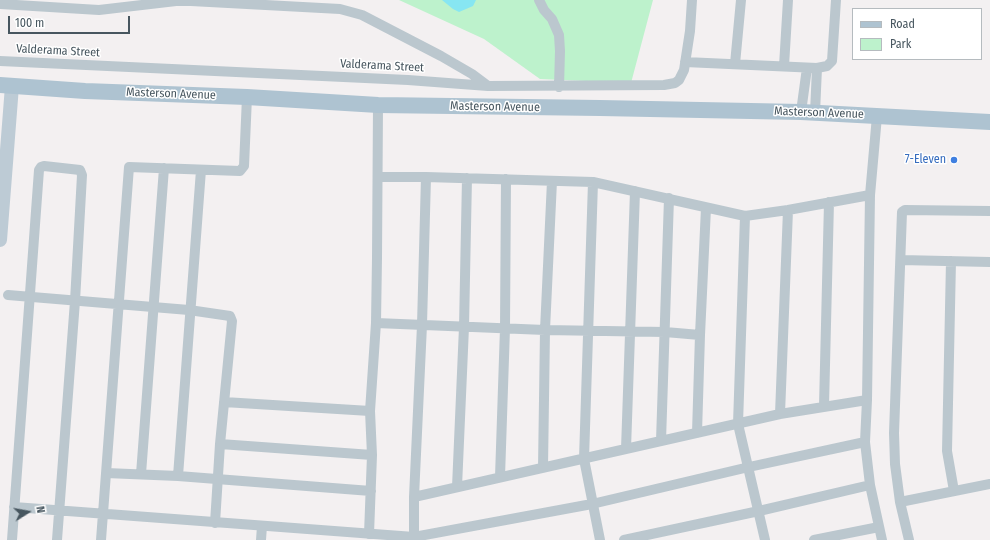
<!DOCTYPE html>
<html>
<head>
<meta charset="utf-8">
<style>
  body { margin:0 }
  #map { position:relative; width:990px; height:540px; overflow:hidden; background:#f3f0f1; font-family:"Fira Sans Condensed",sans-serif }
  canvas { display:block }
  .legend { position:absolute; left:852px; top:8px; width:130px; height:52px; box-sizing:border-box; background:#fff; border:1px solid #b5bbbf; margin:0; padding:5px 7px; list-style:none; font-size:12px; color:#47565f }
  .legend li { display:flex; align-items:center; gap:8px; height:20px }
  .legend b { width:20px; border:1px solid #b5bbbf }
  .north { position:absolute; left:8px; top:492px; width:40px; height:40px; -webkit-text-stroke:3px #fff; paint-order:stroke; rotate:79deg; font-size:11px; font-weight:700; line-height:16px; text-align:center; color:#47565f }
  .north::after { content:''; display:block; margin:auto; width:14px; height:18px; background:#47565f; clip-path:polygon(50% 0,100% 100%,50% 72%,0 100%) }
  .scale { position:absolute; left:8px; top:16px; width:122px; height:18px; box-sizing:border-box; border:2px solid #47565f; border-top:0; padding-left:5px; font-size:12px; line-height:14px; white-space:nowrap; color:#47565f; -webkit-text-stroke:3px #fff; paint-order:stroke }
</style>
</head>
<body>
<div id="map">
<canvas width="990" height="540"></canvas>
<ul class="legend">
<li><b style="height:5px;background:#aec3d1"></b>Road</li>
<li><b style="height:11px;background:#bdf2cc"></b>Park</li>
</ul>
<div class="north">N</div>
<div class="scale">100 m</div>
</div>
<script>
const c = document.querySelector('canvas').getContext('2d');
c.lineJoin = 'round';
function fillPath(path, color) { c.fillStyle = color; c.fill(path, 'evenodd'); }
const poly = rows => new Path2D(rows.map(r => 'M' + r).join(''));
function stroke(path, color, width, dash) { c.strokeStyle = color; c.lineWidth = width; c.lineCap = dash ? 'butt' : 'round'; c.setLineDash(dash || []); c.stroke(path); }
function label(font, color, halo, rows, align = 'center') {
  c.font = font + ' "Fira Sans Condensed",sans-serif'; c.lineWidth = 3; c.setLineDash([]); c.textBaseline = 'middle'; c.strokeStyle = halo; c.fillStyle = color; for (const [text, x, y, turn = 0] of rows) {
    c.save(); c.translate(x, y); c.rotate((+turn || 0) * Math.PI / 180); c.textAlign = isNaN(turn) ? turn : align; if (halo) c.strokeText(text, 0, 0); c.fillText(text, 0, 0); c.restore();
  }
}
fillPath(poly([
  [399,0,653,0,631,83,540,79,484,39]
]), '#bdf2cc');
fillPath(poly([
  [442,0,441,0,476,0,473,6,459,12,453,9]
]), '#87e6f2');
stroke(poly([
  [539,0,544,10,552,19,559,35,560,51,559,87],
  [0,4,99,10,176,1,191,1,340,9,362,15,441,56,472,74,488,86],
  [0,61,408,80,488,86,664,85,675,83,679,80,684,70,690,31,692,0],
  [685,62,817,68,827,66,832,61,836,0],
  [735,64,741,0],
  [784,66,788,0],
  [801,112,807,68],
  [815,113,817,68],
  [877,116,870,195,867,400,865,442,870,485,882,540],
  [379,177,426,177,593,182,745,216,788,210,870,195],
  [593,182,584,459,600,540],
  [745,216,738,424,765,540],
  [901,260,990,262],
  [951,261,947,451,954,491],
  [8,295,189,310,230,316,232,321,220,444,215,523],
  [376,323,545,330,665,332,700,335],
  [224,402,370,411],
  [824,406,829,202],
  [780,414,788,210],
  [697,433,700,335,706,208],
  [661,441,669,198],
  [220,444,372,455],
  [626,449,635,191],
  [543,468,545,330,552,181],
  [106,473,178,476,371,491],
  [141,474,164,168],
  [178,476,201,170],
  [500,477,505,328,506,179],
  [457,487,464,327,467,178],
  [414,497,780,414,867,400],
  [900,502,990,484],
  [14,507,414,537,592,504,749,467,865,442],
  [369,534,372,455,370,411,376,323,377,258,378,105],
  [12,540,39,170,41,167,44,166,80,170,82,175,75,301,57,540],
  [101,540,129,167,240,171,244,166,247,97],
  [261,540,262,526],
  [414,540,414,497,422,325,426,177],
  [624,540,759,511,870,485],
  [814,540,879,527],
  [909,540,900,502,895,464,894,433,902,212,905,210,990,211]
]), '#bbc7ce', 10);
stroke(poly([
  [0,240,12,86]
]), '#bdcbd5', 14);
stroke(poly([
  [0,85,85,91,247,97,378,105,600,108,801,112,990,122]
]), '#aec3d1', 16);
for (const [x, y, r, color] of [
  [954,160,4,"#3f7fe0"]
]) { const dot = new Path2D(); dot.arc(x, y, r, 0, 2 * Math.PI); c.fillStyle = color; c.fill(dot); stroke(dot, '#fff', 1.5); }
label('12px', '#47565f', '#fff', [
  ["Valderama Street",58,51,3],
  ["Valderama Street",382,66,3],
  ["Masterson Avenue",171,94,2],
  ["Masterson Avenue",495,107,1],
  ["Masterson Avenue",819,113,2]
]);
label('12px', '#366cbe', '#fff', [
  ["7-Eleven",946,160]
], 'right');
</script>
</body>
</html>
